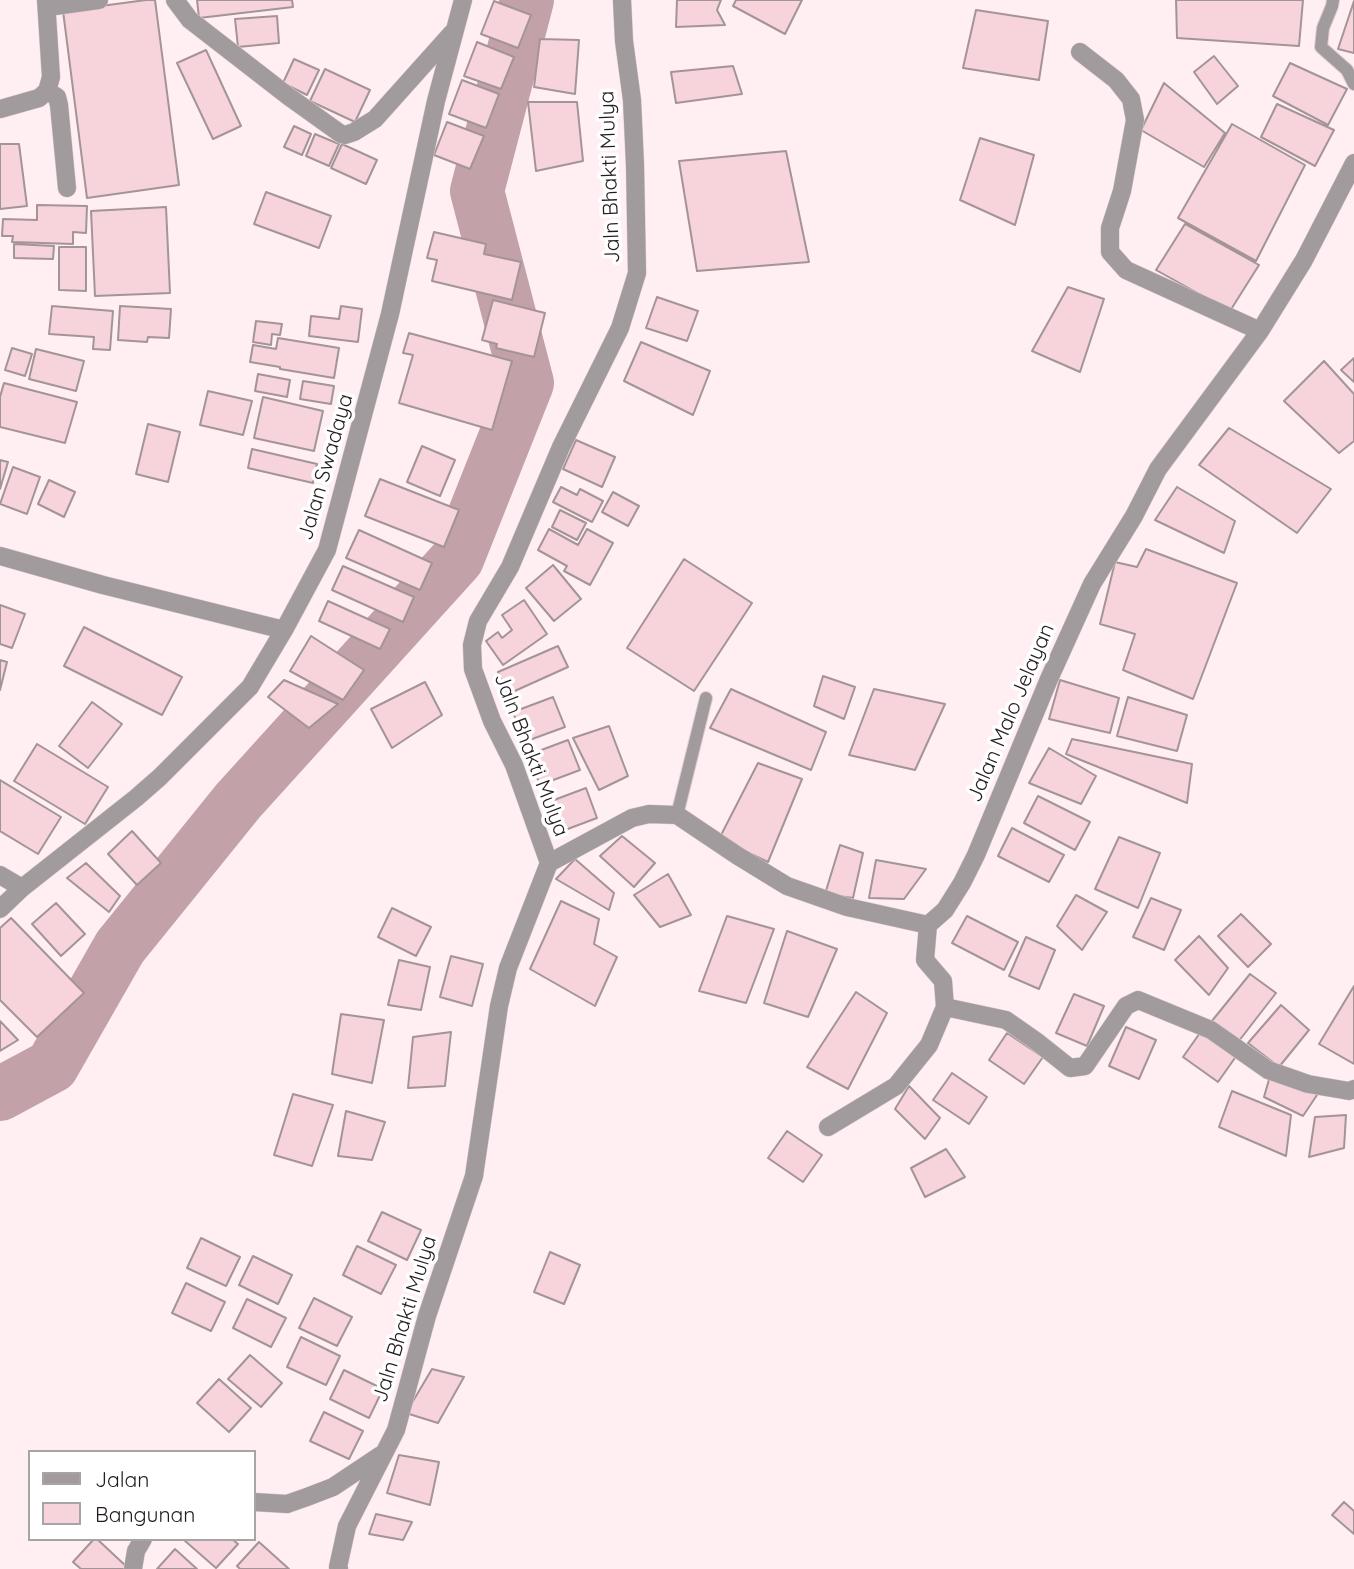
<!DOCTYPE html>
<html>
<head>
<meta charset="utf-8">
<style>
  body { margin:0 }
  #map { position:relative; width:1354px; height:1569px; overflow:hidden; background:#ffeff2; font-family:Quicksand,sans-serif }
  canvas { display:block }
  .legend { position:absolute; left:28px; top:1450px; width:228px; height:91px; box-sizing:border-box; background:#fff; border:2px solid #a7a4a5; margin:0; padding:9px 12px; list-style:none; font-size:21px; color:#221c1e }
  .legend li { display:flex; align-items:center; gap:14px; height:35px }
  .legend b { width:35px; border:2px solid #a7a4a5 }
</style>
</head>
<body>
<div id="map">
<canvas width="1354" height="1569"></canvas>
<ul class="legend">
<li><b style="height:9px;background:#a29b9d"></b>Jalan</li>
<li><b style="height:19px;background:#f7d3dc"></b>Bangunan</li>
</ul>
</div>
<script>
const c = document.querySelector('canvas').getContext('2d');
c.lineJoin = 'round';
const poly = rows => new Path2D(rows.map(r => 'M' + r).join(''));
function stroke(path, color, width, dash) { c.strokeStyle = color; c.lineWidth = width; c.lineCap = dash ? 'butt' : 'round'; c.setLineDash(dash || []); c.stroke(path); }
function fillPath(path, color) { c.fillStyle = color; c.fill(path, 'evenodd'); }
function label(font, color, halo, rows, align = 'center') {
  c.font = font + ' Quicksand,sans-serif'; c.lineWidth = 7; c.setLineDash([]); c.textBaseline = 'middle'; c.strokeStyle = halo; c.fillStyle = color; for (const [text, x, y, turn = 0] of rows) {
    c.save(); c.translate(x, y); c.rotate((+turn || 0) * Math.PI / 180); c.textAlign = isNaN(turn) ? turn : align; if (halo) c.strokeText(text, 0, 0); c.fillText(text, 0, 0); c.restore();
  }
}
stroke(poly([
  [0,1094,52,1066,120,947,238,801,457,559,527,383,477,191,527,0]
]), '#c2a1a9', 54);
const building = poly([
  [146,0,155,0,179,185,87,198,63,11,146,0],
  [197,0,292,0,293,7,199,18,197,0],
  [677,0,721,0,717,10,725,25,676,27,677,0],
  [736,0,802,0,785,34,733,6,736,0],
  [1176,0,1303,0,1299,46,1177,38,1176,0],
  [494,1,531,15,518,48,481,34,494,1],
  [1354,1,1354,53,1338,49,1354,1],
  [976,10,1048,21,1039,80,963,68,976,10],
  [277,16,279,43,238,47,235,19,277,16],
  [540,39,579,40,575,94,534,87,540,39],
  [477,42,514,57,501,89,464,76,477,42],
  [206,50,241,126,213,139,177,63,206,50],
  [1214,56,1238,86,1217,104,1194,72,1214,56],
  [294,59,319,70,307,95,283,83,294,59],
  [1290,63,1347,89,1328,125,1273,96,1290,63],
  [733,66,742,94,676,103,671,72,733,66],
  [325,69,370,90,355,122,310,101,325,69],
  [462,80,499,94,486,128,449,114,462,80],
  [1164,83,1225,133,1204,167,1141,130,1164,83],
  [528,102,577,102,583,161,536,171,528,102],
  [1277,104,1334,130,1315,166,1261,137,1277,104],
  [447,122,484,136,470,169,434,155,447,122],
  [1232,124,1305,165,1256,261,1178,218,1232,124],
  [294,126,311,134,302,155,284,147,294,126],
  [315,134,339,144,329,166,306,156,315,134],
  [980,138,1034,155,1015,225,960,200,980,138],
  [0,144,19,144,27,206,0,209,0,144],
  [342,144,377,160,366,184,331,168,342,144],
  [786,151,809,262,697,271,679,161,786,151],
  [266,192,331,216,319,248,254,224,266,192],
  [37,205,87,206,86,233,73,232,73,244,12,242,13,236,2,236,3,219,37,220,37,205],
  [166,207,170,293,95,296,91,211,166,207],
  [1185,224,1259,265,1230,311,1156,270,1185,224],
  [434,232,486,244,484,254,521,262,512,300,432,281,437,260,427,258,434,232],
  [14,244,54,246,53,259,14,258,14,244],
  [59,247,86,247,86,291,59,290,59,247],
  [1068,287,1104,299,1080,372,1032,351,1068,287],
  [657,297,698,311,687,341,646,328,657,297],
  [493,300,545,313,534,357,496,348,497,344,482,340,493,300],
  [52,306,113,311,110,350,93,349,94,337,49,334,52,306],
  [120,306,171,309,169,338,148,337,147,342,118,340,120,306],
  [341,306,362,309,358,342,309,336,311,316,339,319,341,306],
  [256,321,282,324,280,335,272,334,271,345,253,342,256,321],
  [409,333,512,361,492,430,399,403,413,355,403,353,409,333],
  [278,338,339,348,334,378,280,369,280,367,250,362,253,345,276,349,278,338],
  [641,342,710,371,693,415,624,381,641,342],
  [12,348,32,354,25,376,5,370,12,348],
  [36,349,84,361,76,391,29,379,36,349],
  [1354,358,1354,382,1341,370,1354,358],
  [1324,361,1354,394,1354,441,1339,453,1284,401,1324,361],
  [258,374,290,380,287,397,255,391,258,374],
  [303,381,334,386,331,404,300,399,303,381],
  [4,383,77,402,65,443,0,427,0,397,4,383],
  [208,391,252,401,243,435,200,425,208,391],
  [263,397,323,411,314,451,254,438,263,397],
  [148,424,180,432,168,482,136,474,148,424],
  [1229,428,1331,489,1297,533,1199,465,1229,428],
  [576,440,615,457,602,487,563,469,576,440],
  [422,446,455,460,440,496,407,482,422,446],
  [252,449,317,464,313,483,248,468,252,449],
  [0,460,8,462,0,489,0,460],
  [13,467,40,477,27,514,0,504,13,467],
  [380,479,459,510,444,547,365,516,380,479],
  [49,480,75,492,64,517,38,504,49,480],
  [561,487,577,495,580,489,603,501,592,522,553,502,561,487],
  [1177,487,1235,521,1224,553,1155,520,1177,487],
  [613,492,639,506,628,526,602,512,613,492],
  [560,510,586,523,577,540,552,527,560,510],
  [549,529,578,545,587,529,613,543,590,585,564,571,567,566,538,550,549,529],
  [359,530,432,563,420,590,346,558,359,530],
  [1146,549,1237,583,1193,699,1123,670,1135,634,1100,624,1115,562,1137,567,1146,549],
  [684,559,752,603,694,691,627,648,684,559],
  [553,565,581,599,554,621,526,588,553,565],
  [343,566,414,597,403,622,332,590,343,566],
  [524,600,547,634,503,665,486,641,498,632,502,638,512,630,502,615,524,600],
  [328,601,390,629,380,649,319,621,328,601],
  [0,605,25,614,12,648,0,644,0,605],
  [84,627,182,677,162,715,64,666,84,627],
  [311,636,364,670,343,700,290,671,311,636],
  [558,646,568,667,508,694,498,672,558,646],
  [0,660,7,662,0,690,0,660],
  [823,676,855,687,844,719,814,706,823,676],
  [284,680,338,704,309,728,268,697,284,680],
  [1060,680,1119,698,1110,733,1049,719,1060,680],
  [425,682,442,715,392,748,371,709,425,682],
  [731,689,826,732,811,770,710,728,731,689],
  [874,689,945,704,915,770,849,755,874,689],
  [553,697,565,727,524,742,513,712,553,697],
  [1128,697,1187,715,1177,751,1117,736,1128,697],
  [92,702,122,724,88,768,59,746,92,702],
  [609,726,628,776,599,790,573,738,609,726],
  [1072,739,1192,764,1187,803,1066,754,1072,739],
  [568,740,580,770,540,785,528,755,568,740],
  [37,744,108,787,85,824,14,781,37,744],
  [1049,748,1096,776,1081,804,1029,783,1049,748],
  [758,763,802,779,768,862,719,839,758,763],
  [0,780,61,817,38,854,0,831,0,780],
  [586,788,597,818,557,833,546,803,586,788],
  [1038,796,1090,822,1075,850,1024,823,1038,796],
  [1012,828,1064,855,1049,882,998,856,1012,828],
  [132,831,161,863,137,885,108,854,132,831],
  [622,836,655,863,634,887,600,856,622,836],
  [1119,837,1160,853,1138,908,1095,889,1119,837],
  [840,845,863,853,853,898,825,894,840,845],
  [575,859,614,893,609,910,556,879,575,859],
  [876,860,926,869,904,899,869,898,876,860],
  [86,863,120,896,109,912,67,878,86,863],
  [668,874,691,915,660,927,634,895,668,874],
  [1076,895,1107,912,1082,950,1057,926,1076,895],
  [1151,898,1181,910,1164,950,1133,937,1151,898],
  [561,901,599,919,594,944,617,957,595,1006,530,969,561,901],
  [56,903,85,934,61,956,32,924,56,903],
  [392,908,431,927,416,956,378,937,392,908],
  [1241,914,1271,944,1248,967,1218,936,1241,914],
  [727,916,774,929,746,1003,699,991,727,916],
  [967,916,1018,942,1004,970,952,943,967,916],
  [11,918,84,993,37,1037,0,1000,0,928,11,918],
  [787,931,837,949,808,1017,764,1003,787,931],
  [1199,936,1228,968,1209,995,1175,960,1199,936],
  [1026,937,1055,950,1039,989,1009,976,1026,937],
  [451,956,483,964,472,1006,440,997,451,956],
  [399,960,430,967,421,1010,388,1005,399,960],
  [1250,974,1276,993,1235,1046,1207,1027,1250,974],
  [1354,986,1354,1064,1319,1044,1354,986],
  [856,992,887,1013,848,1089,807,1067,856,992],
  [1074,994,1104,1006,1087,1046,1056,1033,1074,994],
  [1281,1005,1309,1030,1279,1067,1248,1043,1281,1005],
  [341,1014,384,1020,372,1083,332,1074,341,1014],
  [0,1021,18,1040,0,1051,0,1021],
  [1126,1027,1156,1040,1139,1079,1109,1066,1126,1027],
  [1202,1030,1237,1055,1218,1082,1183,1057,1202,1030],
  [451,1032,445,1086,408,1088,413,1037,451,1032],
  [1007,1033,1043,1057,1024,1084,989,1060,1007,1033],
  [952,1073,987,1097,969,1124,933,1100,952,1073],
  [1270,1076,1321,1089,1303,1116,1264,1097,1270,1076],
  [909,1086,940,1118,925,1139,895,1109,909,1086],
  [1232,1091,1291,1115,1286,1156,1219,1127,1232,1091],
  [293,1094,333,1105,312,1166,274,1155,293,1094],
  [346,1111,385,1122,372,1160,338,1156,346,1111],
  [1346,1115,1344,1148,1309,1157,1315,1117,1346,1115],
  [787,1131,822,1155,803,1182,768,1158,787,1131],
  [946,1149,965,1177,925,1197,911,1168,946,1149],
  [382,1212,421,1230,407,1260,368,1241,382,1212],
  [201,1238,240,1257,226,1286,187,1268,201,1238],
  [357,1246,396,1265,381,1294,343,1275,357,1246],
  [550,1252,580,1265,564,1304,534,1292,550,1252],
  [253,1256,292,1275,278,1304,239,1285,253,1256],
  [186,1283,225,1302,211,1331,172,1313,186,1283],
  [314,1298,352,1317,337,1346,299,1328,314,1298],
  [247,1299,286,1318,271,1347,233,1328,247,1299],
  [301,1337,340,1356,326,1385,287,1367,301,1337],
  [250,1355,282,1383,261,1407,228,1379,250,1355],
  [432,1369,464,1377,438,1423,406,1413,432,1369],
  [344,1370,383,1389,369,1418,330,1399,344,1370],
  [219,1379,251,1408,229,1432,197,1403,219,1379],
  [324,1412,363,1431,349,1459,310,1441,324,1412],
  [399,1455,439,1462,430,1505,387,1493,399,1455],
  [1344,1502,1354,1511,1354,1534,1332,1515,1344,1502],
  [376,1514,412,1522,403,1540,369,1534,376,1514],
  [94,1539,97,1539,127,1567,125,1569,81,1569,73,1562,94,1539],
  [232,1539,238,1544,216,1568,184,1540,232,1539],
  [259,1542,289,1569,240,1569,237,1566,259,1542],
  [175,1549,197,1569,157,1569,175,1549]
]);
fillPath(building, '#f7d3dc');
stroke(building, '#a39498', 2);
const lane = poly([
  [1333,0,1332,6,1323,28,1321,47,1347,70,1354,84],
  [677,815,706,698]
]);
const street = poly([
  [175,0,190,20,288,96,341,134,345,135,354,132,375,119,452,33],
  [48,7,99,0],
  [1080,52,1116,80,1131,99,1135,120,1122,191,1110,228,1110,252,1126,270,1260,331],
  [47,91,57,97,59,105,67,188],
  [0,109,39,98,47,91,51,77,46,0],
  [0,556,103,585,284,630],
  [549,863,632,818,649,814,677,815,738,856,787,886,847,907,928,925,945,910,962,883,976,855,1049,679,1092,584,1134,516,1158,469,1260,331,1304,260,1354,163],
  [0,875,22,888],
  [0,909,22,888,136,798,160,777,250,687,284,630,327,550,390,314,436,101,463,0],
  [945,1007,1006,1020,1036,1041,1070,1068,1085,1066,1126,1006,1138,1000,1211,1030,1268,1070,1308,1084,1349,1091,1354,1089],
  [828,1127,896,1086,929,1045,945,1007,943,981,925,960,928,925],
  [254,1502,287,1504,307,1497,333,1487,381,1455],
  [133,1569,136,1551,143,1539],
  [339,1569,338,1567,347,1526,396,1430,427,1316,474,1176,499,1006,508,968,549,863,514,765,492,721,473,669,472,645,478,621,510,567,561,447,620,328,637,273,635,165,632,100,624,41,622,0]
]);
stroke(lane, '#dccdd0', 14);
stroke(street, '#dccdd0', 19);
stroke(lane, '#a29b9d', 12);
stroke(street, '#a29b9d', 18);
label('21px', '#221c1e', '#fff', [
  ["Jaln Bhakti Mulya",610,177,-92],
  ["Jalan Swadaya",326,467,-74],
  ["Jalan Malo Jelayan",1011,713,-67],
  ["Jaln Bhakti Mulya",531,755,69],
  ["Jaln Bhakti Mulya",405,1319,-73]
]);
</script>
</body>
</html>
